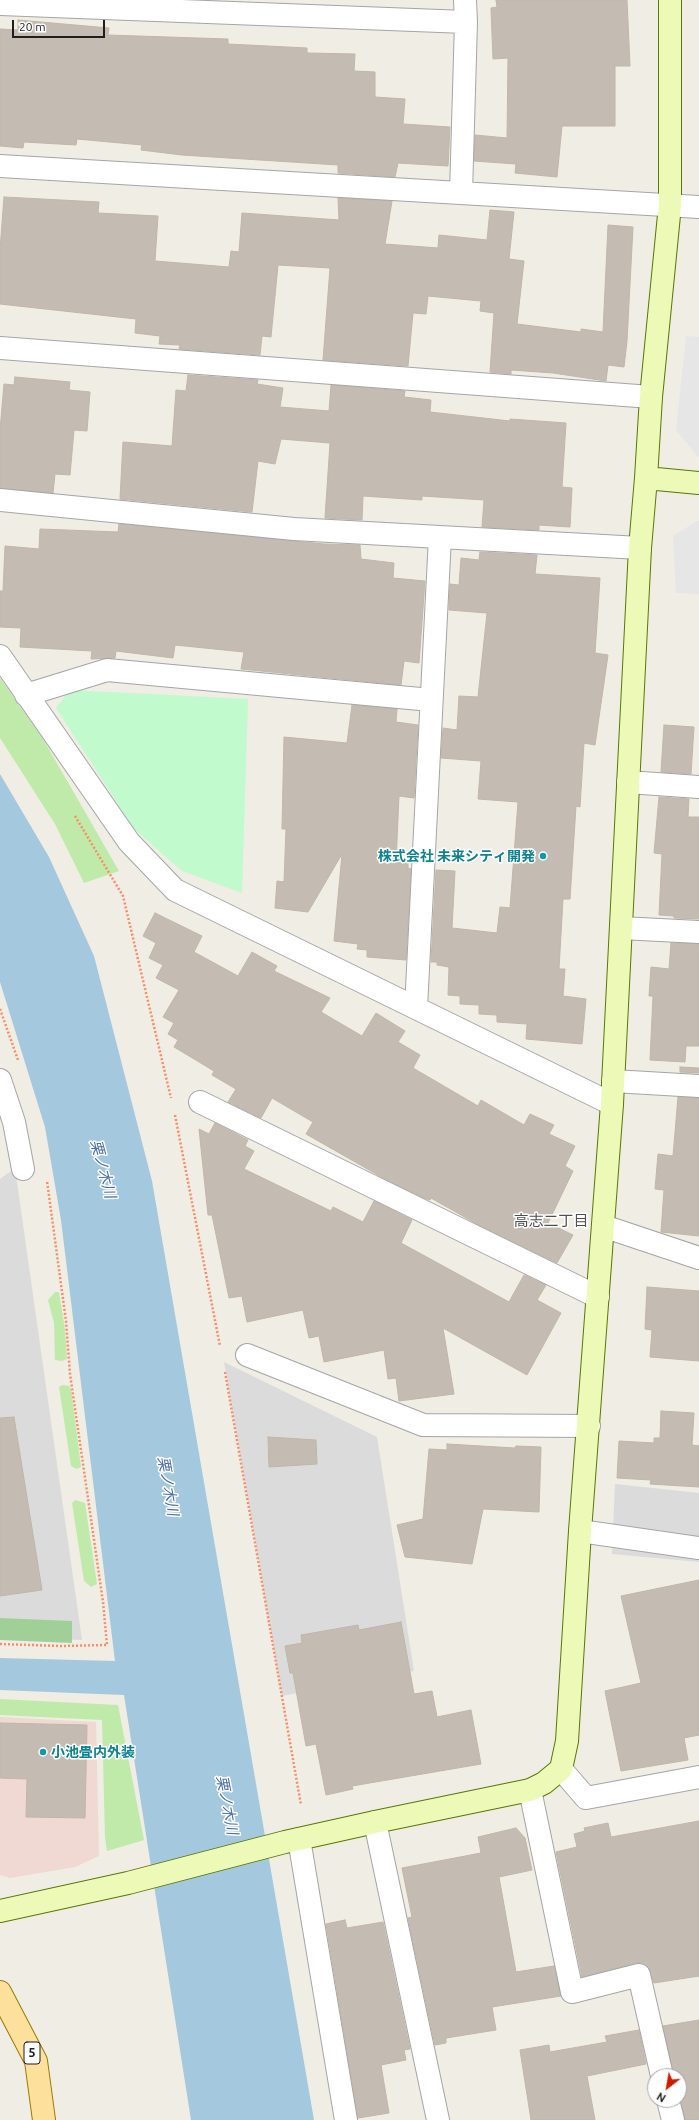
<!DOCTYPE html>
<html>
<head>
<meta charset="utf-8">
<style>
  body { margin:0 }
  #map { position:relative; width:699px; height:2120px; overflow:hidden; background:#efede4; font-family:Ubuntu,sans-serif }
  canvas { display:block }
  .north { position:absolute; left:647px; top:2068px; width:40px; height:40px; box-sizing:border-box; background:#fff; border:1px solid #a5a5a5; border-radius:50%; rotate:211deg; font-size:11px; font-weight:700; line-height:16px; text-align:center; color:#1e1e1e }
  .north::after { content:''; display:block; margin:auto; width:14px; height:18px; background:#cc1c00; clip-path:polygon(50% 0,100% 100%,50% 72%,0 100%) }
  .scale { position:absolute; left:12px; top:20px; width:93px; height:18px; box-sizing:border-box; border:2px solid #1e1e1e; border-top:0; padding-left:5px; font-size:12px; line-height:14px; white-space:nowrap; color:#1e1e1e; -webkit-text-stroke:3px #fff; paint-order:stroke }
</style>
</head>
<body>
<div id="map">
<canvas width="699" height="2120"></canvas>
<div class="north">N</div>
<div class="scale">20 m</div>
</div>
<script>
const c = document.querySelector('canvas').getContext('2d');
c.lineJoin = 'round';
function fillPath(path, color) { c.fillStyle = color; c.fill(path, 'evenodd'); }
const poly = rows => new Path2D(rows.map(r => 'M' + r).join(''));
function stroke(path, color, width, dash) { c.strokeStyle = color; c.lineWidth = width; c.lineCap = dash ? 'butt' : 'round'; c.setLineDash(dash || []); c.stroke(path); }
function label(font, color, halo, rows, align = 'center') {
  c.font = font + ' Ubuntu,"Noto Sans JP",sans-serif'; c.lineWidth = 3; c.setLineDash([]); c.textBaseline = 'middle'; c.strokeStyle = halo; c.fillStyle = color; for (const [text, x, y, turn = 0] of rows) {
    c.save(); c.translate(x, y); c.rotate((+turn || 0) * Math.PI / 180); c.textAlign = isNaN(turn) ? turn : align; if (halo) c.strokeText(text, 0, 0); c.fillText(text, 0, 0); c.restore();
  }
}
fillPath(poly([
  [15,1168,82,1640,0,1637,0,1179],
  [224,1362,377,1437,414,1671,282,1696],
  [615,1484,699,1493,699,1562,612,1554]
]), '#dcdbdb');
fillPath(poly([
  [0,1717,96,1722,99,1856,75,1867,10,1878,0,1875]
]), '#f0d8d3');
fillPath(poly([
  [0,678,43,739,119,871,84,883,55,824,0,738],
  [55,1292,59,1292,65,1329,67,1359,62,1361,55,1360,54,1323,48,1300],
  [62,1385,69,1386,71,1389,81,1467,77,1469,71,1466,59,1387],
  [75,1500,85,1503,97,1584,91,1587,84,1581,72,1503],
  [0,1699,118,1705,144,1840,107,1851,105,1837,102,1720,0,1715]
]), '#c0eaa9');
fillPath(poly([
  [0,1618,72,1621,72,1643,0,1640]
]), '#a1cf98');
fillPath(poly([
  [70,690,248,699,242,893,182,871,134,829,56,708]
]), '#c0facd');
fillPath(poly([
  [686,336,699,337,699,458,676,430],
  [697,521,699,521,699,594,676,593,673,536]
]), '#e6e6e6');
fillPath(poly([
  [0,774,49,857,94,956,152,1181,314,2120,191,2120,124,1695,0,1690,0,1658,115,1661,61,1220,45,1127,0,982]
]), '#a4c8dd');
const building = poly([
  [496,0,627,0,630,66,615,66,615,126,562,126,557,177,515,173,516,164,474,161,475,135,507,138,508,58,493,59,491,8,497,7,496,0],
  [18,20,109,28,108,35,228,39,228,44,307,48,307,53,355,54,354,71,375,72,375,97,405,99,403,124,450,127,448,166,398,163,395,177,338,173,338,165,182,155,141,150,142,145,77,139,76,145,24,142,23,148,0,146,0,29,18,30,18,20],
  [4,197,99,202,98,213,158,216,155,261,229,267,231,251,239,252,242,213,339,220,338,198,392,201,385,244,438,248,439,235,487,240,490,210,514,212,509,259,524,261,517,324,581,332,581,329,603,332,608,225,633,227,627,341,624,367,608,365,606,381,553,373,511,370,511,374,490,372,494,313,480,311,481,301,428,296,426,314,413,313,408,366,323,360,330,268,278,265,271,337,262,336,260,355,179,349,180,345,159,344,160,336,135,333,136,319,0,304,0,250,4,197],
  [188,375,258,380,257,384,283,388,280,407,329,411,331,385,405,391,404,397,431,400,430,412,510,421,510,419,566,423,562,487,572,488,570,527,539,525,539,530,482,527,484,500,422,496,422,500,363,496,362,520,325,518,330,443,281,439,275,464,258,461,252,512,120,499,123,442,172,446,176,390,186,391,188,375],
  [15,377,70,382,69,390,90,392,87,431,74,430,70,475,55,474,53,493,0,488,0,430,4,384,14,385,15,377],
  [119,524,324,544,360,545,361,559,394,563,393,578,425,581,419,663,404,661,401,685,241,669,244,652,175,645,173,658,116,651,115,658,91,659,92,651,20,647,21,628,0,627,0,591,3,591,5,546,39,549,40,529,118,532,119,524],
  [480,552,537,555,535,574,600,578,595,653,608,655,595,745,584,743,580,807,576,806,570,899,563,899,559,969,565,969,563,996,586,999,582,1044,526,1039,527,1024,497,1022,497,1015,479,1014,479,1005,460,1004,460,996,448,995,449,967,437,965,437,962,431,962,436,870,455,871,452,928,497,933,500,907,510,908,518,802,478,799,481,761,441,758,443,728,457,730,459,696,478,697,487,613,449,610,450,584,459,585,461,558,479,560,480,552],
  [352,705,397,709,396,722,418,725,414,798,399,796,396,862,408,863,408,868,411,869,406,960,367,957,367,950,357,949,358,944,334,941,342,854,308,912,275,908,277,881,284,882,286,829,282,829,284,737,347,743,352,705],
  [664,725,694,727,691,774,661,772,664,725],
  [659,797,689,799,688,817,699,817,699,919,674,918,674,916,659,915,662,854,654,853,659,797],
  [155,913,202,936,194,952,238,976,252,952,277,966,274,971,330,998,321,1012,362,1036,376,1013,405,1031,398,1042,420,1055,413,1068,478,1106,481,1100,524,1125,530,1114,554,1125,549,1134,575,1146,565,1166,573,1171,548,1223,573,1235,557,1263,477,1224,431,1198,430,1200,424,1198,385,1179,306,1134,313,1122,272,1098,261,1118,228,1102,236,1089,212,1075,214,1071,174,1047,178,1040,168,1034,174,1023,163,1017,179,990,156,978,163,965,149,958,156,943,143,936,155,913],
  [671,943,699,944,699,1046,686,1046,685,1062,650,1060,653,996,649,996,651,967,669,969,671,943],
  [680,1067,699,1068,699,1073,680,1072,680,1067],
  [678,1097,699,1098,699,1236,661,1232,664,1190,655,1189,658,1154,673,1156,678,1097],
  [215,1123,248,1140,245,1146,254,1151,244,1169,331,1211,333,1207,363,1222,374,1201,412,1220,401,1243,509,1302,524,1275,546,1285,537,1300,561,1313,527,1375,443,1328,454,1394,399,1401,396,1378,388,1379,384,1350,324,1362,319,1336,309,1338,303,1310,247,1322,242,1296,229,1298,212,1215,208,1215,199,1129,209,1134,215,1123],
  [647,1287,699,1291,699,1361,650,1357,652,1330,645,1329,647,1287],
  [661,1411,694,1413,692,1445,699,1446,699,1487,650,1484,651,1480,617,1478,619,1441,654,1443,654,1438,660,1438,661,1411],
  [14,1417,42,1590,0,1596,0,1418,14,1417],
  [268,1437,316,1440,317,1464,269,1467,268,1437],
  [447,1444,515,1448,516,1446,541,1447,539,1512,483,1509,472,1564,405,1557,397,1525,423,1519,429,1449,447,1450,447,1444],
  [699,1580,699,1735,684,1738,688,1760,621,1771,605,1691,641,1683,621,1596,699,1580],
  [401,1622,414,1694,432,1691,437,1717,471,1710,481,1764,352,1786,353,1789,326,1795,316,1744,306,1746,293,1673,290,1673,285,1646,302,1643,301,1635,358,1625,359,1630,401,1622],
  [0,1723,87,1725,85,1818,26,1817,27,1779,0,1778,0,1723],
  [699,1821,699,1976,654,1983,648,1967,643,1963,636,1963,582,1977,556,1852,577,1847,574,1834,585,1831,584,1828,608,1823,611,1837,699,1821],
  [516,1828,525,1838,532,1870,499,1877,516,1972,554,1966,561,1996,492,2007,496,2030,446,2038,446,2043,435,2045,408,1918,412,1917,402,1868,481,1853,478,1837,516,1828],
  [345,1920,347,1928,383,1922,410,2049,404,2050,406,2060,381,2065,389,2113,358,2118,326,1924,345,1920],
  [699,2020,699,2120,685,2120,679,2095,679,2076,674,2076,663,2026,699,2020],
  [639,2030,646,2064,587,2076,595,2120,531,2120,520,2050,549,2045,550,2052,607,2042,605,2036,639,2030]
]);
fillPath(building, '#c4bcb3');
stroke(building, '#c1b6a6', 1);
const street = poly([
  [0,4,466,22],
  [0,166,699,207],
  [461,193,466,22,465,0],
  [0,348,651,397],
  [0,500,294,529,640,548],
  [0,656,129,842,175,890,612,1104],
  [26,695,107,670,431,700],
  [628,782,699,787],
  [621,928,699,932],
  [416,1008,440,537],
  [0,1080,14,1122,23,1169],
  [613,1081,699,1086],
  [200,1102,598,1297],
  [603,1226,699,1258],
  [247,1355,423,1425,589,1426],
  [580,1531,699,1548],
  [561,1769,586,1798,699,1777],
  [530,1790,572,1992,639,1975,662,2076],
  [375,1822,438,2120],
  [299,1839,346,2120],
  [668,2100,673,2120]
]);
const secondary = poly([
  [646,478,699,483],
  [0,1911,128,1883,285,1842,375,1822,530,1790,544,1783,561,1769,567,1741,580,1531,612,1104,640,548,646,478,651,397,670,205,670,0]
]);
const primary = poly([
  [0,1992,36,2061,44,2120]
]);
stroke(street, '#a5a5a5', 24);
stroke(secondary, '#5a7604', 24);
stroke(primary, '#987b00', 24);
stroke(poly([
  [75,816,123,896,171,1098],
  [0,1009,18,1060],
  [175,1115,220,1346],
  [225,1372,301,1805],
  [0,1644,61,1646,107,1645,103,1602,70,1374,66,1321,47,1181]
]), '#fb8c69', 2.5, [2, 2]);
stroke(street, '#fff', 22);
stroke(secondary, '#edfab7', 22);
stroke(primary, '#fde09b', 22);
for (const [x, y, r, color] of [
  [543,856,4,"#0f9aa8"],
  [43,1752,4,"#0f9aa8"]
]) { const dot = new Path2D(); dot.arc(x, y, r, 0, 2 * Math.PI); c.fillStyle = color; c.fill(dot); stroke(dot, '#fff', 1.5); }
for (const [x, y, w] of [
  [32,2053,16]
]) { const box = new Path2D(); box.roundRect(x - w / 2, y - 11, w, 22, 3); c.fillStyle = '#fff'; c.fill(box); stroke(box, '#1e1e1e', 1); }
label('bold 13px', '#1e1e1e', null, [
  ["5",32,2053]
]);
label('bold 14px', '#0d838f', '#fff', [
  ["株式会社 未来シティ開発",535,856],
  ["小池畳内外装",51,1752,"left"]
], 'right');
label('italic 15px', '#496eaf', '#fff', [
  ["栗ノ木川",103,1169,75],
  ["栗ノ木川",168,1486,80],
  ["栗ノ木川",227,1805,79]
]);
label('15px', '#515151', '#fff', [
  ["高志二丁目",551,1221]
]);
</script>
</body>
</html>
